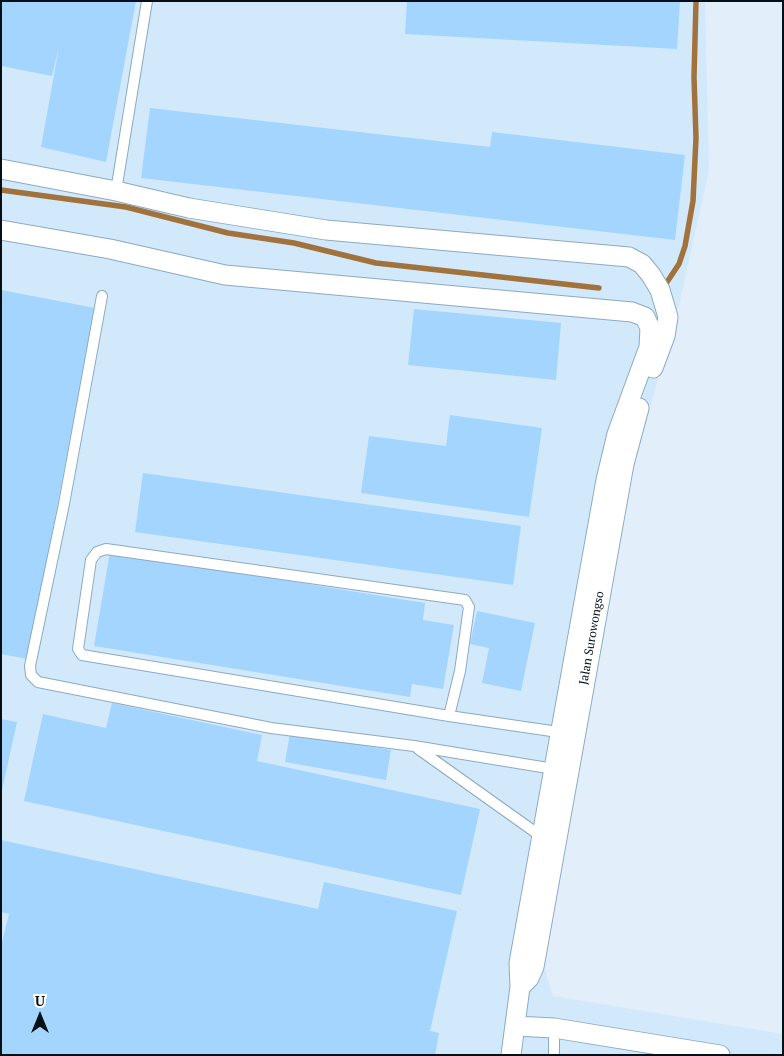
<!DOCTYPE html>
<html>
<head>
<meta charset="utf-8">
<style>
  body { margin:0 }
  #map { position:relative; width:784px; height:1056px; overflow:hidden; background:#e2effa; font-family:"PT Serif",serif }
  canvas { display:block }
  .frame { position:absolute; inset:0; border:2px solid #050f18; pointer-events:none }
  .north { position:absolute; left:15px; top:991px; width:50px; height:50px; -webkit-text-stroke:4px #fff; paint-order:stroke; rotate:0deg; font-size:14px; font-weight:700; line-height:20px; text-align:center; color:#050f18 }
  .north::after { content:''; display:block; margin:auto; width:18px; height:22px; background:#050f18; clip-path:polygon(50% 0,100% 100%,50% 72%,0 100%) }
</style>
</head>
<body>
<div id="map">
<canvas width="784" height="1056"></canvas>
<div class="frame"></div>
<div class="north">U</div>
</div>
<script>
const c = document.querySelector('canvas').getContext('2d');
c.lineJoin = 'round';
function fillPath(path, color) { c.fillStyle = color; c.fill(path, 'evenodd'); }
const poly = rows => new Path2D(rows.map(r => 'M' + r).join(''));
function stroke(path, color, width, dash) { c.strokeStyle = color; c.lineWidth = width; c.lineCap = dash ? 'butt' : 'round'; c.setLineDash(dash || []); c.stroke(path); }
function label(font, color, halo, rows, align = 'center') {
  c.font = font + ' "PT Serif",serif'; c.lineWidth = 5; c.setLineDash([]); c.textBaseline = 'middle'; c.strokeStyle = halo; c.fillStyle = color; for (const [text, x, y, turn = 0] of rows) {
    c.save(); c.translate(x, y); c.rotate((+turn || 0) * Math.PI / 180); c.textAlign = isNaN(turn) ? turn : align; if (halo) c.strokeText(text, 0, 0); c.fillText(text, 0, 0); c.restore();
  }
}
fillPath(poly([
  [1,1,705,1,709,170,680,301,615,533,540,954,553,996,783,1034,783,1055,1,1055]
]), '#d2e9fc');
stroke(poly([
  [1,190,126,207,228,233,294,243,376,263,599,288],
  [665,285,679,264,685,246,693,201,696,138,694,77,696,1]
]), '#a2723d', 5.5);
fillPath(poly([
  [1,1,136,1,106,162,41,147,59,47,52,76,1,66],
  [407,1,680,1,677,49,405,34],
  [150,108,490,147,492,132,685,155,675,240,141,178],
  [1,290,95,308,28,659,1,654],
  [414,309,561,323,556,380,408,365],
  [450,415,542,428,529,517,361,493,369,436,446,446],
  [143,473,521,526,513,585,135,532],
  [110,552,425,603,423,620,454,625,443,689,412,684,410,697,94,646],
  [477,611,535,623,521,691,482,683,489,648,470,644],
  [112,703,262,735,257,761,480,809,461,895,24,801,43,714,106,728],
  [1,719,17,722,2,790,1,790],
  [290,733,391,750,386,780,285,762],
  [1,840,318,909,324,882,457,911,430,1031,439,1033,435,1055,1,1055,1,946,9,914,1,912]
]), '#a3d5fe');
const service = poly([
  [116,191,147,1],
  [102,296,64,504,30,666,31,675,38,682,271,728,414,746,554,769],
  [449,716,460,671,469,607,465,600,106,549,97,552,91,560,78,649,82,655,449,716,565,733],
  [417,748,542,837],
  [554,1055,554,1028]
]);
const minor = poly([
  [1,169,116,191,189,208,326,230,629,257,642,264,651,275,660,290,668,317,665,336,653,368],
  [1,230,110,249,225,275,632,312,645,317,650,328,649,347,617,434,606,480,519,963,520,987,511,1055],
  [520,987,529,978,534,967,624,464,639,408],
  [515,1026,554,1028,720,1055]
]);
stroke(service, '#8baac2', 12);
stroke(minor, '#8baac2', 21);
stroke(service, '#fff', 10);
stroke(minor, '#fff', 19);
label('12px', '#050f18', '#fff', [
  ["Jalan Surowongso",592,638,-80]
]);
</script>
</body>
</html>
